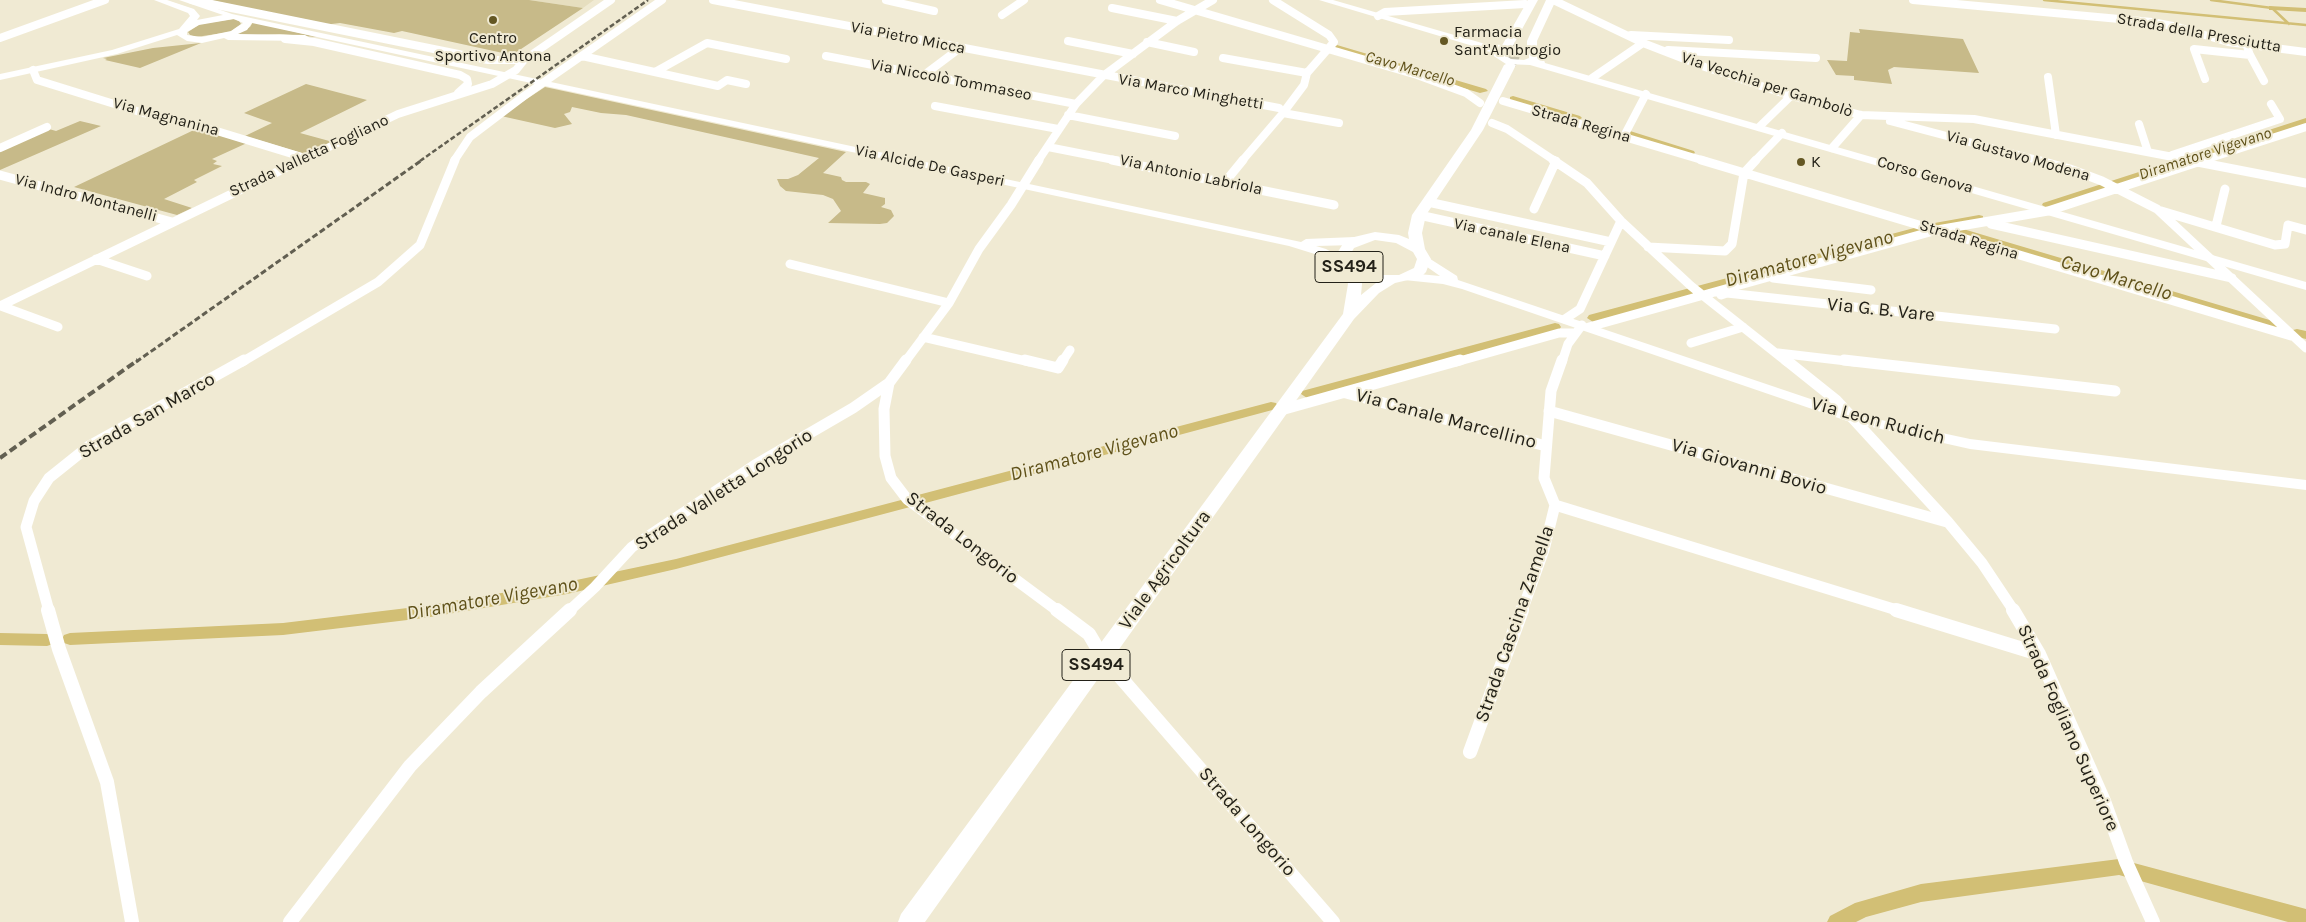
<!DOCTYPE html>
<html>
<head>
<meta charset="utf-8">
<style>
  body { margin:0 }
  canvas { display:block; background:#f0ead3 }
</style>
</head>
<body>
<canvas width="2306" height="922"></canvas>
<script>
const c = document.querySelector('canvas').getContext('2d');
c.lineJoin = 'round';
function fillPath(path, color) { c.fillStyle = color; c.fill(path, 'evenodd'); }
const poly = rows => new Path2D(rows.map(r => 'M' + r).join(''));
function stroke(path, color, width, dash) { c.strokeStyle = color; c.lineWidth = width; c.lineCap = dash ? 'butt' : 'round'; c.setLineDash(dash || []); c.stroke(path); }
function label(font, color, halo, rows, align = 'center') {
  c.font = font + ' Karla,sans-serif'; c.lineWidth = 4; c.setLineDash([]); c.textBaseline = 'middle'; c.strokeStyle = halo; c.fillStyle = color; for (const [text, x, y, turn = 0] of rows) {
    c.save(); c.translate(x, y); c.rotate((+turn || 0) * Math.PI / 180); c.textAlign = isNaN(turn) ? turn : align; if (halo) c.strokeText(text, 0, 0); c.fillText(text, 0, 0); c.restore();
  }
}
fillPath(poly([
  [529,0,594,0,583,8]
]), '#e6debf');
fillPath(poly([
  [210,0,529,0,583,8,512,55,402,31,394,33,340,23,323,25],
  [233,19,239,21,241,24,230,32,196,37,190,35,188,32,200,24],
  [253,22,317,37,280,34,232,36,250,27],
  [1859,29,1963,39,1979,73,1894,67,1888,70,1892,84,1854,80,1854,76,1836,75,1827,60,1847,61,1850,32,1860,33],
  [201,43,140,68,105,60,107,59,103,58,153,48],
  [306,84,367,100,300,133,333,142,312,152,302,153,245,136,272,123,244,113],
  [545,87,846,152,823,173,841,177,842,180,846,182,866,182,870,184,863,193,885,198,885,204,881,207,891,210,894,216,887,223,880,224,828,223,841,211,833,199,823,195,786,191,780,186,777,179,788,179,798,175,819,158,626,115,601,113,572,107,570,112,564,114,572,124,555,128,501,116],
  [80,121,101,126,0,170,0,150,49,129,56,131],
  [196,129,247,143,212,159,217,161,213,164,222,166,194,180,197,182,164,199,192,208,177,215,74,187]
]), '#c7ba89');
stroke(poly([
  [2044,0,2306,25],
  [2211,0,2272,8,2289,24]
]), '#d2bf75', 2.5);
fillPath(poly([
  [2269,6,2306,8,2306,12,2272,10,2269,10,2269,6],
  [1337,45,1486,89,1488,91,1480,93,1334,50,1333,48,1337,45],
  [1513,96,1580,116,1582,118,1577,121,1510,101,1510,97,1513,96],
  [2306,118,2306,124,2051,207,2047,208,2042,205,2043,203,2306,118],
  [1630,131,1694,151,1695,153,1690,156,1627,136,1625,134,1630,131],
  [1979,215,1983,216,1983,220,1953,226,2283,324,2285,327,2283,330,2275,330,1949,231,1948,229,1953,226,1934,229,1597,321,1593,322,1587,318,1589,315,1929,224,1979,215],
  [1555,323,1559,324,1561,327,1559,330,1307,398,1301,394,1302,391,1555,323],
  [2297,329,2306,331,2306,339,2293,336,2291,333,2293,330,2297,329],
  [1271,402,1276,403,1278,406,1276,409,918,505,913,503,911,500,913,497,918,495,1271,402],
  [905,499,910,501,912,504,910,507,676,569,567,594,424,618,283,635,70,645,64,643,62,639,64,635,70,633,283,623,424,606,567,582,676,559,905,499],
  [0,633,47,634,53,636,55,640,53,644,47,646,0,645,0,633],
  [2119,859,2306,909,2306,922,2288,922,2119,875,1921,902,1866,917,1856,922,1827,922,1830,916,1855,903,1921,884,2119,859]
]), '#d2bf75');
stroke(poly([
  [1510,65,1519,46]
]), '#c7c2ae', 11, [11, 5.5]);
stroke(poly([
  [192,0,488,60,524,60],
  [713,0,1279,108],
  [886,0,934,11],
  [1160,0,1417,75,1466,93,1480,103],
  [1553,0,1643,43,1705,67,1791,96,1861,115,1974,119,2194,161],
  [1913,0,2152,22,2178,27,2228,42,2306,52],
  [1112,8,1177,21],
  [1002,15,1024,0],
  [1378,16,1385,12,1525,4],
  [1631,35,1729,40],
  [0,38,105,0],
  [285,39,314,42,460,75,467,79,468,84,458,93],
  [1068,41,1133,54],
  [1147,42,1194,52],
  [1668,50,1816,58],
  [2250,55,2264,81],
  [582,56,718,86,727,80,746,84],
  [826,56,1076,104],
  [1223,58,1307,73],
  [33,70,37,80,140,112,207,128,305,158],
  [655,72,707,43,786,59],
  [924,75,960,48],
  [2048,77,2056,135],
  [1592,78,1643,43],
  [2205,79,2194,49,2250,55,2246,44],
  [1503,101,1705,161],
  [935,106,1058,129],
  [1283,113,1339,123],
  [1068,115,1175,136],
  [1890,121,2041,161],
  [1492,123,1507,129,1555,161],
  [2139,124,2148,152],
  [1759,127,1791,96],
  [1624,136,1646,94],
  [1048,147,1119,161],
  [0,148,47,127],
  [1832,148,1861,115],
  [2172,155,2280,119,2271,104],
  [300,161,398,114,492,84,516,70,524,60,611,0],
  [454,161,470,137,524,96,662,0],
  [1038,161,1076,104,1103,76,1177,21,1213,0],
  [1242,161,1283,113,1304,85,1307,73,1334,42,1329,35,1273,0],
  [1755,161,1782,133],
  [2201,161,2306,127]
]), '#fff', 8);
stroke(poly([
  [1112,160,1334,205],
  [1553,160,1587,183,1621,221,1691,286,1787,362],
  [1701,160,2291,336],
  [2037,160,2070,169,2102,181,2157,209,2306,348],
  [2187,160,2306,183],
  [0,175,172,222],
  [1225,182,1243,160],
  [1428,202,1611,242],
  [1534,209,1556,161],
  [2158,210,2275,245,2285,244,2288,225,2306,230],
  [1419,215,1605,256],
  [1991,224,2232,278],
  [2216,226,2225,189],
  [1648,247,1725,251,1732,244,1744,173,1756,160],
  [96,259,147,276],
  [790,264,949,303],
  [1773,278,1871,290],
  [1721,295,1727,293,2055,329],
  [0,306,302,160],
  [1,306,58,327],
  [1565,319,1580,309,1621,221],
  [1589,327,1937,230,2048,211,2204,160],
  [923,337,1030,362],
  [1691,343,1743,327],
  [1778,353,1855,362],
  [242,362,378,282,420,245,455,160],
  [905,362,949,303,979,249,1011,205,1039,160],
  [1062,362,1070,350],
  [1456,362,1559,333,1576,333],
  [1562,362,1568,344,1582,325]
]), '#fff', 9);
stroke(poly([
  [906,360,889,383,884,409,885,456,891,478,907,499,1058,611],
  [1025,360,1058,368,1063,360],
  [1786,360,1836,400,1948,522,1982,563,2014,611],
  [1844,360,2115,391],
  [1346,393,1546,446],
  [1281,410,1460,360],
  [1549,411,1947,522],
  [1555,505,1900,611],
  [49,611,26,527,34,501,49,478,89,446,244,360],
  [569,611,595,587,632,547,755,465,853,408,889,383],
  [1522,611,1544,550,1555,505,1544,478,1551,391,1562,360]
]), '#fff', 11);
stroke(poly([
  [48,610,59,649,107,782,132,922],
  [1057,610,1089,634,1102,656,1333,922],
  [1896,610,2039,654],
  [2013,610,2039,654,2104,801,2126,862,2153,922],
  [1470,752,1522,610],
  [290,922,410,766,481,692,570,610]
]), '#fff', 14);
fillPath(poly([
  [154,0,167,0,194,9,200,16,197,20,223,15,179,0,192,0,232,14,1301,242,1306,239,1355,237,1361,241,1355,245,1316,246,1326,249,1352,263,1354,266,1348,270,1318,255,1289,246,252,23,247,30,238,34,305,35,310,38,305,41,228,40,224,38,202,43,187,41,177,35,117,54,0,80,0,74,112,50,179,29,190,16,188,13,154,0],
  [234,19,243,23,231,31,202,37,187,35,187,32,199,25,234,19],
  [1319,0,1333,0,1482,43,1530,48,1537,52,1539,58,1544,60,1545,63,2306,282,2306,290,1530,65,1506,64,1483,49,1319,0],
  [1497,50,1525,53,1529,55,1529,58,1524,60,1511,59,1497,50],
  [1424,255,1457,276,1458,280,1858,415,1970,439,2306,480,2306,490,1970,449,1850,422,1462,289,1443,284,1404,280,1402,277,1404,274,1408,273,1440,276,1420,262,1418,259,1424,255]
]), '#fff');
fillPath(poly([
  [1528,0,1538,0,1510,51,1502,51,1500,49,1528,0],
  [1546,0,1556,0,1537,41,1537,52,1531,55,1527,54,1527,41,1546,0],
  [1510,62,1516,65,1483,130,1426,215,1422,233,1425,249,1431,259,1426,272,1421,277,1395,283,1379,293,1354,319,925,922,898,922,901,914,1343,314,1348,284,1344,269,1336,255,1344,242,1350,238,1375,232,1399,235,1409,239,1408,233,1412,215,1471,130,1504,65,1510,62],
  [1375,240,1396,243,1413,252,1417,259,1414,268,1399,275,1380,275,1356,266,1350,255,1354,248,1375,240],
  [1361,278,1376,283,1361,295,1362,284,1361,278]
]), '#fff');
stroke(poly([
  [420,161,648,0]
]), '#625f51', 2.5, [5, 2.5]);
stroke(poly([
  [136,362,422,160]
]), '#625f51', 3, [6, 3]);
stroke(poly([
  [0,458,138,360]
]), '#625f51', 4, [8, 4]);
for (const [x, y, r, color] of [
  [493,20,5,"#645723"],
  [1444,41,5,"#645723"],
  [1801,162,5,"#645723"]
]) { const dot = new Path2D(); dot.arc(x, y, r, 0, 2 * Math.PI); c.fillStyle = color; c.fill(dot); stroke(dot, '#f0ead3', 2); }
label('16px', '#232118', '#f0ead3', [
  ["Farmacia",1454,32],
  ["Sant'Ambrogio",1454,50],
  ["Centro",493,38,"center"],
  ["Sportivo Antona",493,56,"center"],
  ["K",1811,162]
], 'left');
label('16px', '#232118', '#f0ead3', [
  ["Strada della Presciutta",2199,33,10],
  ["Via Pietro Micca",908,38,11],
  ["Via Niccolò Tommaseo",951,80,11],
  ["Via Vecchia per Gambolò",1767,85,18],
  ["Via Marco Minghetti",1191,92,10],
  ["Via Magnanina",166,117,15],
  ["Strada Regina",1581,124,16],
  ["Strada Valletta Fogliano",309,156,-25],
  ["Via Gustavo Modena",2018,156,16],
  ["Via Alcide De Gasperi",930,166,12],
  ["Via Antonio Labriola",1191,175,12],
  ["Corso Genova",1925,175,16],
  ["Via Indro Montanelli",86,198,15],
  ["Via canale Elena",1512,236,12],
  ["Strada Regina",1969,240,17]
]);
label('italic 16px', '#5e5018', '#f0ead3', [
  ["Cavo Marcello",1410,69,16],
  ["Diramatore Vigevano",2205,154,-18]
]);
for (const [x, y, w] of [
  [1349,267,68],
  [1096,665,68]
]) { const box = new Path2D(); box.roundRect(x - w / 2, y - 15.5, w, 31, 4); c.fillStyle = '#f0ead3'; c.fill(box); stroke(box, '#232118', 1); }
label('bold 18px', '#232118', null, [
  ["SS494",1349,267],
  ["SS494",1096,665]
]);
label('19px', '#232118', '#f0ead3', [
  ["Via G. B. Vare",1881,310,6],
  ["Strada San Marco",147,416,-30],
  ["Via Canale Marcellino",1446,419,15],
  ["Via Leon Rudich",1878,421,15],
  ["Via Giovanni Bovio",1749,467,16],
  ["Strada Valletta Longorio",724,490,-33],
  ["Strada Longorio",962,538,38],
  ["Viale Agricoltura",1165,570,-54],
  ["Strada Cascina Zamella",1515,624,-71],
  ["Strada Fogliano Superiore",2068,728,66],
  ["Strada Longorio",1247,822,49]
]);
label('italic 20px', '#5e5018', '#f0ead3', [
  ["Diramatore Vigevano",1809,259,-15],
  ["Cavo Marcello",2116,278,17],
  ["Diramatore Vigevano",1094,453,-15],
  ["Diramatore Vigevano",492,599,-10]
]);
</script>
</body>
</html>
